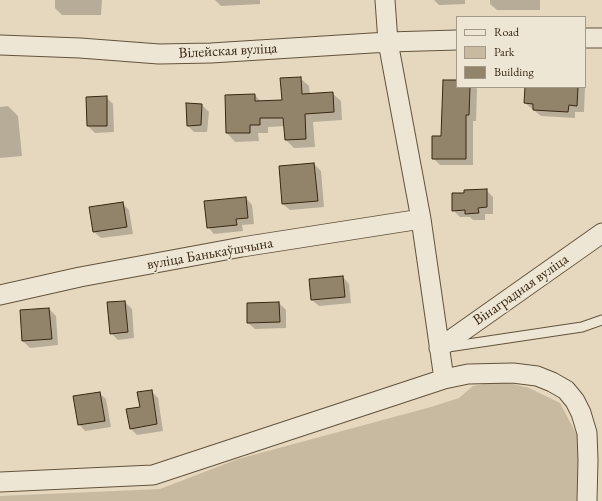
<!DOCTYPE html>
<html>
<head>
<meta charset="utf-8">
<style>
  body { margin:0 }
  #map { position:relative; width:602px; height:501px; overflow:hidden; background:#e5d8be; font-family:"EB Garamond",serif }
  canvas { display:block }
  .legend { position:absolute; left:456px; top:16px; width:130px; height:72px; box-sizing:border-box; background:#eee6d5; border:1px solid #a59a87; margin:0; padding:5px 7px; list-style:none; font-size:12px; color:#382711 }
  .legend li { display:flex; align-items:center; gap:8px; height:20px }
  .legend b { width:20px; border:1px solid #a59a87 }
</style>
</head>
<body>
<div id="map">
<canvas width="602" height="501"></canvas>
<ul class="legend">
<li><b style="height:5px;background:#eee6d5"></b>Road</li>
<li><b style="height:11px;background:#c8baa1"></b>Park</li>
<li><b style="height:11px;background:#92836b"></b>Building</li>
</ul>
</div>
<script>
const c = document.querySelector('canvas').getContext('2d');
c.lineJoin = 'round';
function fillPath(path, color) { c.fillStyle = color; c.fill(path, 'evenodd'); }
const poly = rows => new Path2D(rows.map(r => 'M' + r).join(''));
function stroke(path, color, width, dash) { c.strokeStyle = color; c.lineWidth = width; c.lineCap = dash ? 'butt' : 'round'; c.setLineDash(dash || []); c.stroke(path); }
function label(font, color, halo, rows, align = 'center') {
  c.font = font + ' "EB Garamond",serif'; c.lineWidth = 3; c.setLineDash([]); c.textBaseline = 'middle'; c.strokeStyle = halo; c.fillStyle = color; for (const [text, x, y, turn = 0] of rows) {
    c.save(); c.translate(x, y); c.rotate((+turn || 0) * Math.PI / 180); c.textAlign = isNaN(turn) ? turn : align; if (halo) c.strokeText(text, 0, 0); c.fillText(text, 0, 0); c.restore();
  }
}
fillPath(poly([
  [501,381,529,388,560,403,578,437,580,501,0,501,0,496,160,489,238,459,431,407,459,398,473,386]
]), '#c8baa1');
fillPath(poly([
  [55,0,102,0,101,15,62,15,55,8],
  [215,0,260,0,260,4,221,6],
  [434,0,465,0,465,4,439,5],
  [490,0,540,0,540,10,497,10,490,4],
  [300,78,309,86,310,94,332,93,341,101,342,120,313,122,315,147,294,148,286,140,285,126,268,127,268,133,258,133,259,141,235,142,227,133,255,95,261,102,283,101],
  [457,81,457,87,475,87,477,89,476,121,473,121,473,165,440,165,433,158,442,137],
  [526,87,585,87,584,112,575,112,575,118,541,116,525,103],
  [106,97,113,104,114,132,95,133,88,126],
  [187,104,202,105,209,112,207,132,194,132,188,126],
  [8,106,18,116,22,156,0,158,0,107],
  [314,164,321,171,324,207,290,210,283,204],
  [486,190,493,197,493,214,485,214,485,220,473,220,470,217,460,217,453,210,465,194],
  [246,198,252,205,254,224,242,225,243,231,214,234,208,227],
  [122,203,129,210,133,234,101,238,94,232],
  [343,277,349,284,351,303,319,306,312,300],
  [125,302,132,309,134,338,118,340,111,333],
  [279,303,286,310,286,328,255,329,248,323],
  [49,309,56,316,58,345,30,348,23,341],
  [151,391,158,398,163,431,137,435,130,428],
  [99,393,106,399,111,427,85,431,79,424]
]), '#0003');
const building = poly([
  [301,77,302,94,333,92,334,112,305,114,306,139,285,140,283,118,260,118,260,125,250,125,250,133,226,133,225,95,255,94,255,101,282,100,280,78,301,77],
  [443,80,457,80,457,87,470,87,469,115,466,115,466,159,432,159,432,136,441,136,443,80],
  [525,87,578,87,577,106,569,105,568,112,533,110,533,104,524,103,525,87],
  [107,96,107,126,87,126,86,97,107,96],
  [186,103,202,104,201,125,187,126,186,103],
  [314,163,318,201,282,204,279,166,314,163],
  [487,189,487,207,478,208,479,213,465,214,465,210,452,211,452,193,464,193,464,190,487,189],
  [246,197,248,218,236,219,237,225,207,228,204,201,246,197],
  [123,202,127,227,93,232,89,207,123,202],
  [343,276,345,297,311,300,309,279,343,276],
  [125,301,128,332,110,334,107,302,125,301],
  [279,302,280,322,247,323,247,303,279,302],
  [49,308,52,339,22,341,20,310,49,308],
  [152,390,157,424,130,429,126,409,140,407,137,392,152,390],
  [100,392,105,421,78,425,73,396,100,392]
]);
fillPath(building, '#92836b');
stroke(building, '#382711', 1);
const service = poly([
  [448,347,582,327,602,320]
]);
const minor = poly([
  [385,0,388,42,421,219,444,379],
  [585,38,602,38],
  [0,45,80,48,159,54,211,53,388,42,457,40],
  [0,295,80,277,242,247,421,219],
  [439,348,602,233],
  [0,482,153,475,444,379,468,374,513,373,537,376,552,382,566,390,575,401,581,413,587,433,588,460,587,501]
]);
stroke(service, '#63533c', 11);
stroke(minor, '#63533c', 21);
stroke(service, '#eee6d5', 9);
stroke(minor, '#eee6d5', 19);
label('15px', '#382711', '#eee6d5', [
  ["Вілейская вуліца",228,51,-3],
  ["вуліца Банькаўшчына",210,254,-10],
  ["Вінаградная вуліца",521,290,-35]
]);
</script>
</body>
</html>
